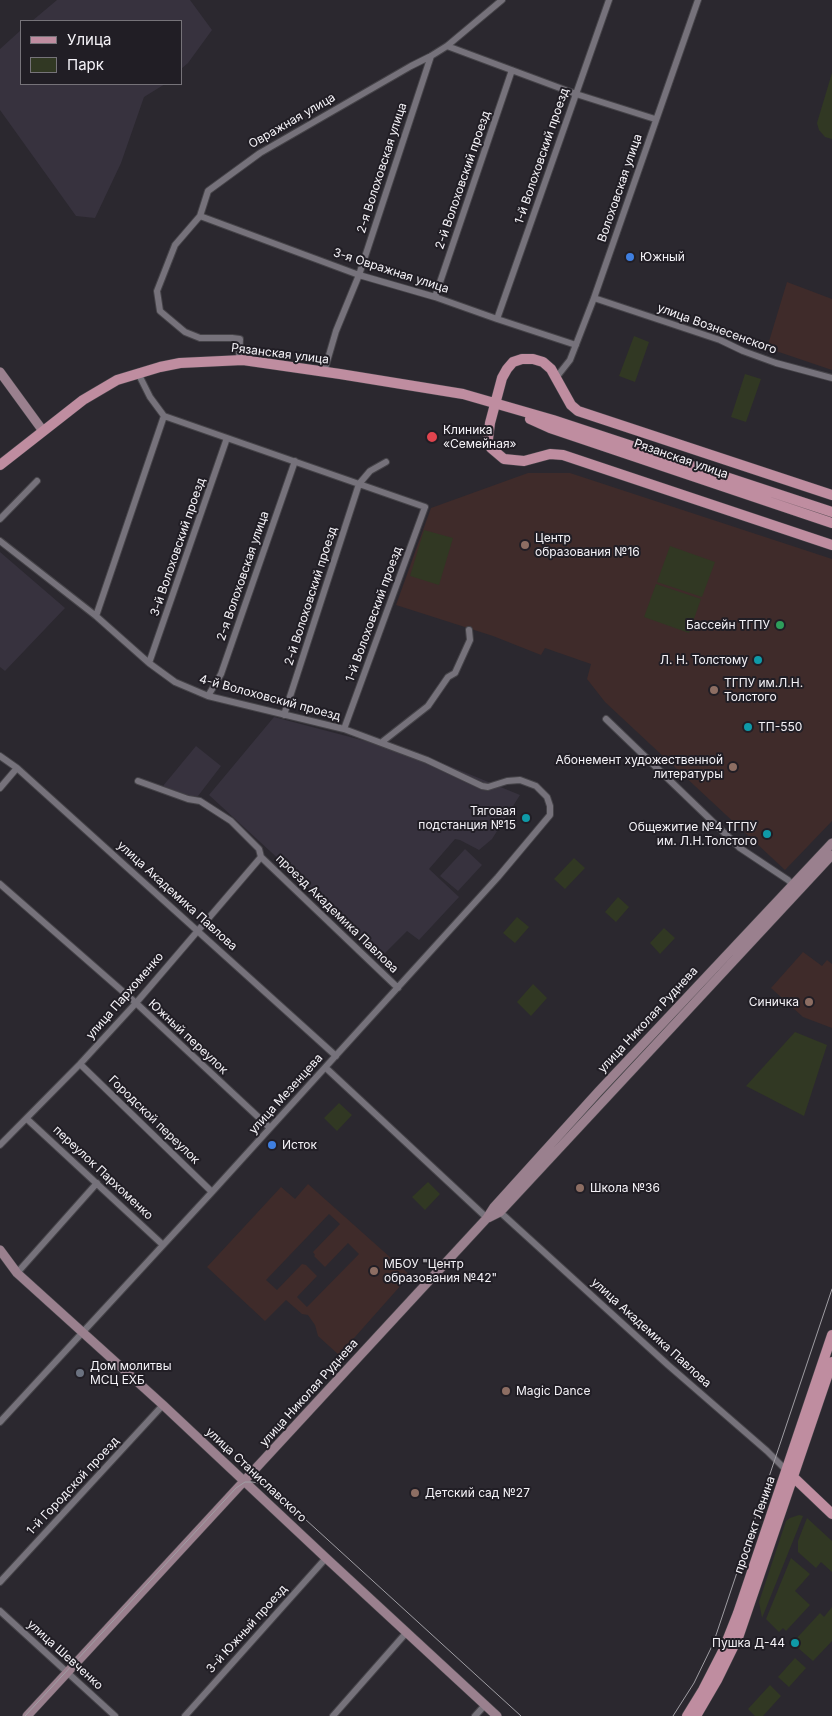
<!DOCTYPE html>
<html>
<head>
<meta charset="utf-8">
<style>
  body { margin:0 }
  #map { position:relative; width:832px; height:1716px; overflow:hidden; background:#2b282f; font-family:Inter,sans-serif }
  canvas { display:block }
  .legend { position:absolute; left:20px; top:20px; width:162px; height:65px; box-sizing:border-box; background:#211e25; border:1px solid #767379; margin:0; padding:6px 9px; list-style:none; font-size:15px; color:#f5f3f8 }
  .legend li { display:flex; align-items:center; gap:10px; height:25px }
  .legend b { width:25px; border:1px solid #767379 }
</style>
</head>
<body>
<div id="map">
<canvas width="832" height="1716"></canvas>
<ul class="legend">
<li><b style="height:6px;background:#bf8da0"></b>Улица</li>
<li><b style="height:14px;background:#313823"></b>Парк</li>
</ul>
</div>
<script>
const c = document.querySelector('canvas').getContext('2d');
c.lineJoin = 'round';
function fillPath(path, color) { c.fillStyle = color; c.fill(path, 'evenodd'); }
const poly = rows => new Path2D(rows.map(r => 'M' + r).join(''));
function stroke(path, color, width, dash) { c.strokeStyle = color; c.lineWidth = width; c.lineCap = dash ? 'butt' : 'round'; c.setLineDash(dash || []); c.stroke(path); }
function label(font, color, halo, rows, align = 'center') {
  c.font = font + ' Inter,sans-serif'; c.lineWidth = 4; c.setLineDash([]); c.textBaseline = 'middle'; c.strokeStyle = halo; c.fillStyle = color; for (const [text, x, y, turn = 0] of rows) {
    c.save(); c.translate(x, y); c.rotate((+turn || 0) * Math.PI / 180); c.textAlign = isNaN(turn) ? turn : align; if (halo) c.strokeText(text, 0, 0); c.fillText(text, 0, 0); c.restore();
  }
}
fillPath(poly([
  [57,0,190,0,212,30,188,63,181,69,181,21,32,21],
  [21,30,21,84,165,84,144,97,121,163,95,218,76,216,0,110,0,49],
  [0,552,65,608,5,671,0,667],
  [274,717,430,758,520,795,492,839,479,850,460,840,455,839,429,869,459,897,419,940,407,931,383,955,209,795],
  [196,746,221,766,198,796,190,796,163,786],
  [465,849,482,865,458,891,440,876]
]), '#37323e');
fillPath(poly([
  [787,282,832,299,832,370,767,348],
  [528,473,570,473,832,559,832,821,785,870,605,702,587,679,591,664,545,648,541,655,493,636,396,605,431,508],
  [803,952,822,966,827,960,832,964,832,1028,803,1017,771,988],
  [308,1184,410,1275,339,1355,318,1336,315,1325,308,1315,302,1314,286,1300,265,1321,207,1267,281,1187,295,1199],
  [329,1214,340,1224,313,1252,315,1255,314,1256,325,1267,348,1243,359,1254,307,1307,297,1297,317,1276,306,1265,302,1264,277,1290,266,1280]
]), '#3f2b2a');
fillPath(poly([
  [832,73,832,139,825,137,819,130,817,123],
  [634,336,649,342,635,382,619,376],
  [745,374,761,379,746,422,731,417],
  [424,530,453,538,439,585,410,576],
  [670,546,715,562,702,597,657,582],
  [656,584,701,599,689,633,644,617],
  [574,858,585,868,565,889,554,879],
  [618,897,629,907,616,922,605,912],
  [517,917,529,927,515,943,503,933],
  [664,928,675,938,660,954,650,943],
  [533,984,547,998,531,1016,517,1002],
  [795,1032,827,1045,804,1116,746,1086],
  [339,1103,352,1115,337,1131,324,1118],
  [428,1182,440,1194,425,1210,412,1197],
  [799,1515,803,1516,762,1618,759,1602,786,1521,790,1518],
  [807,1518,832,1541,832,1572,821,1562,816,1568,798,1552,798,1541],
  [791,1558,810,1574,795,1591,810,1605,786,1631,783,1628,779,1632,766,1619],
  [832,1607,832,1641,813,1661,797,1647,800,1643,796,1639,820,1613,824,1617],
  [795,1658,806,1668,789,1687,778,1677],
  [770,1685,781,1696,763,1716,755,1716,748,1709]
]), '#313823');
const street = poly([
  [447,46,576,94,655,119],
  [200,216,359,275,435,297,497,319,576,345],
  [435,297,512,70],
  [594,298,720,340,743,351,776,363,832,378],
  [497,319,609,0],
  [239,360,240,339,232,338,200,338,185,332,160,311,157,291,175,245,200,216,208,191,260,153,411,66,431,56,447,46,502,0],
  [324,372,336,331,359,275,431,56],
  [138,373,150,397,164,416,359,484,370,471,386,462],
  [555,379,570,360,594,298,698,0],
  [0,519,37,481],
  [0,541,96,616,149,663,175,682,208,696,344,729,427,760,482,786,488,787,507,781,520,780,536,786,547,797,550,806,550,815,498,877,212,1192,0,1422],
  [96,616,164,416],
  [149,663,227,438],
  [208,696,221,674,295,461],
  [284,715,359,484,425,507,344,729],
  [606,719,740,848,788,880,795,887],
  [382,742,428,706,448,677,455,673,470,640,469,630],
  [0,756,17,768,336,1056],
  [138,781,188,799,200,801,231,821,259,849,261,857,398,988],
  [0,788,17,768],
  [0,884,136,1003,270,1128],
  [80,1064,212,1192],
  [326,1068,487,1218],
  [27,1119,163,1245],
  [0,1145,80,1064,136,1003,261,857],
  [500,1212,668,1365,767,1451,787,1471],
  [17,1273,97,1183],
  [0,1582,163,1405],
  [0,1611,115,1716],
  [185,1716,326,1558],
  [333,1716,406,1633],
  [475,1716,485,1705]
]);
const secondary = poly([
  [0,372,43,431],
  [488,1218,500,1212,832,855],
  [0,1250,17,1273,163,1405,326,1558,497,1716],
  [27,1716,487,1218,494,1207,598,1092,832,843]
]);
const primary = poly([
  [530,419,550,428,832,523],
  [0,465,83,400,117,380,160,367,180,363,243,360,340,374,463,394,553,420,832,512],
  [832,495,578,411,571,405,551,369,543,362,533,359,522,359,513,362,507,369,502,378,490,423,488,439,491,448,504,459,524,461,550,454,563,455,832,545],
  [789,1473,832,1514],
  [687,1716,703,1690,723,1651,738,1613,832,1335],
  [696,1716,717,1680,739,1635,832,1362]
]);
stroke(street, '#454348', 8);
stroke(secondary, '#454348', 10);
stroke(primary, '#454348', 11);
stroke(street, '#76727b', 6);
stroke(secondary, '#9a808e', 9);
stroke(primary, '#bf8da0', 10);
stroke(poly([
  [25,1716,236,1488,245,1482,252,1482,265,1484,271,1488,521,1716],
  [673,1716,694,1683,713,1644,832,1289]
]), '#9f9da3', 1);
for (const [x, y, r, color] of [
  [630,257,5,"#3f7fe0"],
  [432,437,6,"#e0444e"],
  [525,545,5,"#8d6e63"],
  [780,625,5,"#2e9e5b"],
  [758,660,5,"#0f9aa8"],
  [714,690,5,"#8d6e63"],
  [748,727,5,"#0f9aa8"],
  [733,767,5,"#8d6e63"],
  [526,818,5,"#0f9aa8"],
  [767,834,5,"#0f9aa8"],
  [809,1002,5,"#8d6e63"],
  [272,1145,5,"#3f7fe0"],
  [580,1188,5,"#8d6e63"],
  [374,1271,5,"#8d6e63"],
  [80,1373,5,"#6b7280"],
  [506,1391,5,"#8d6e63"],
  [415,1493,5,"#8d6e63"],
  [795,1643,5,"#0f9aa8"]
]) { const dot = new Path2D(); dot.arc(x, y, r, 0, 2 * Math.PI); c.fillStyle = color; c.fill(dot); stroke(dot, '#211e25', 2); }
label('12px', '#f5f3f8', '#211e25', [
  ["Овражная улица",292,121,-30],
  ["1-й Волоховский проезд",542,156,-71],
  ["2-я Волоховская улица",382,168,-72],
  ["2-й Волоховский проезд",463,180,-71],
  ["Волоховская улица",620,188,-71],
  ["3-я Овражная улица",391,271,18],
  ["улица Вознесенского",717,329,20],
  ["Рязанская улица",280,354,7],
  ["Рязанская улица",681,459,19],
  ["3-й Волоховский проезд",178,547,-71],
  ["2-я Волоховская улица",243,576,-71],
  ["2-й Волоховский проезд",311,596,-72],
  ["1-й Волоховский проезд",374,614,-70],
  ["4-й Волоховский проезд",270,698,15],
  ["улица Академика Павлова",177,896,42],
  ["проезд Академика Павлова",337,914,44],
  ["улица Пархоменко",125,996,-49],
  ["улица Николая Руднева",648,1020,-47],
  ["Южный переулок",188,1037,43],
  ["улица Мезенцева",286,1094,-48],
  ["Городской переулок",154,1120,44],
  ["переулок Пархоменко",103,1173,43],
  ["улица Академика Павлова",651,1333,42],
  ["улица Николая Руднева",309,1393,-48],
  ["улица Станиславского",256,1475,43],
  ["1-й Городской проезд",73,1486,-47],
  ["проспект Ленина",755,1525,-71],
  ["3-й Южный проезд",247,1629,-48],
  ["улица Шевченко",65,1655,42]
]);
label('12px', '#f5f3f8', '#211e25', [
  ["Южный",640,257],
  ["Клиника",443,430],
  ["«Семейная»",443,444],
  ["Центр",535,538],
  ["образования №16",535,552],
  ["Бассейн ТГПУ",770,625,"right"],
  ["Л. Н. Толстому",748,660,"right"],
  ["ТГПУ им.Л.Н.",724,683],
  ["Толстого",724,697],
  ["ТП-550",758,727],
  ["Абонемент художественной",723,760,"right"],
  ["литературы",723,774,"right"],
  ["Тяговая",516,811,"right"],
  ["подстанция №15",516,825,"right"],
  ["Общежитие №4 ТГПУ",757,827,"right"],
  ["им. Л.Н.Толстого",757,841,"right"],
  ["Синичка",799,1002,"right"],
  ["Исток",282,1145],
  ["Школа №36",590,1188],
  ["МБОУ \"Центр",384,1264],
  ["образования №42\"",384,1278],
  ["Дом молитвы",90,1366],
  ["МСЦ ЕХБ",90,1380],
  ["Magic Dance",516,1391],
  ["Детский сад №27",425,1493],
  ["Пушка Д-44",785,1643,"right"]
], 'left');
</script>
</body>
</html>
